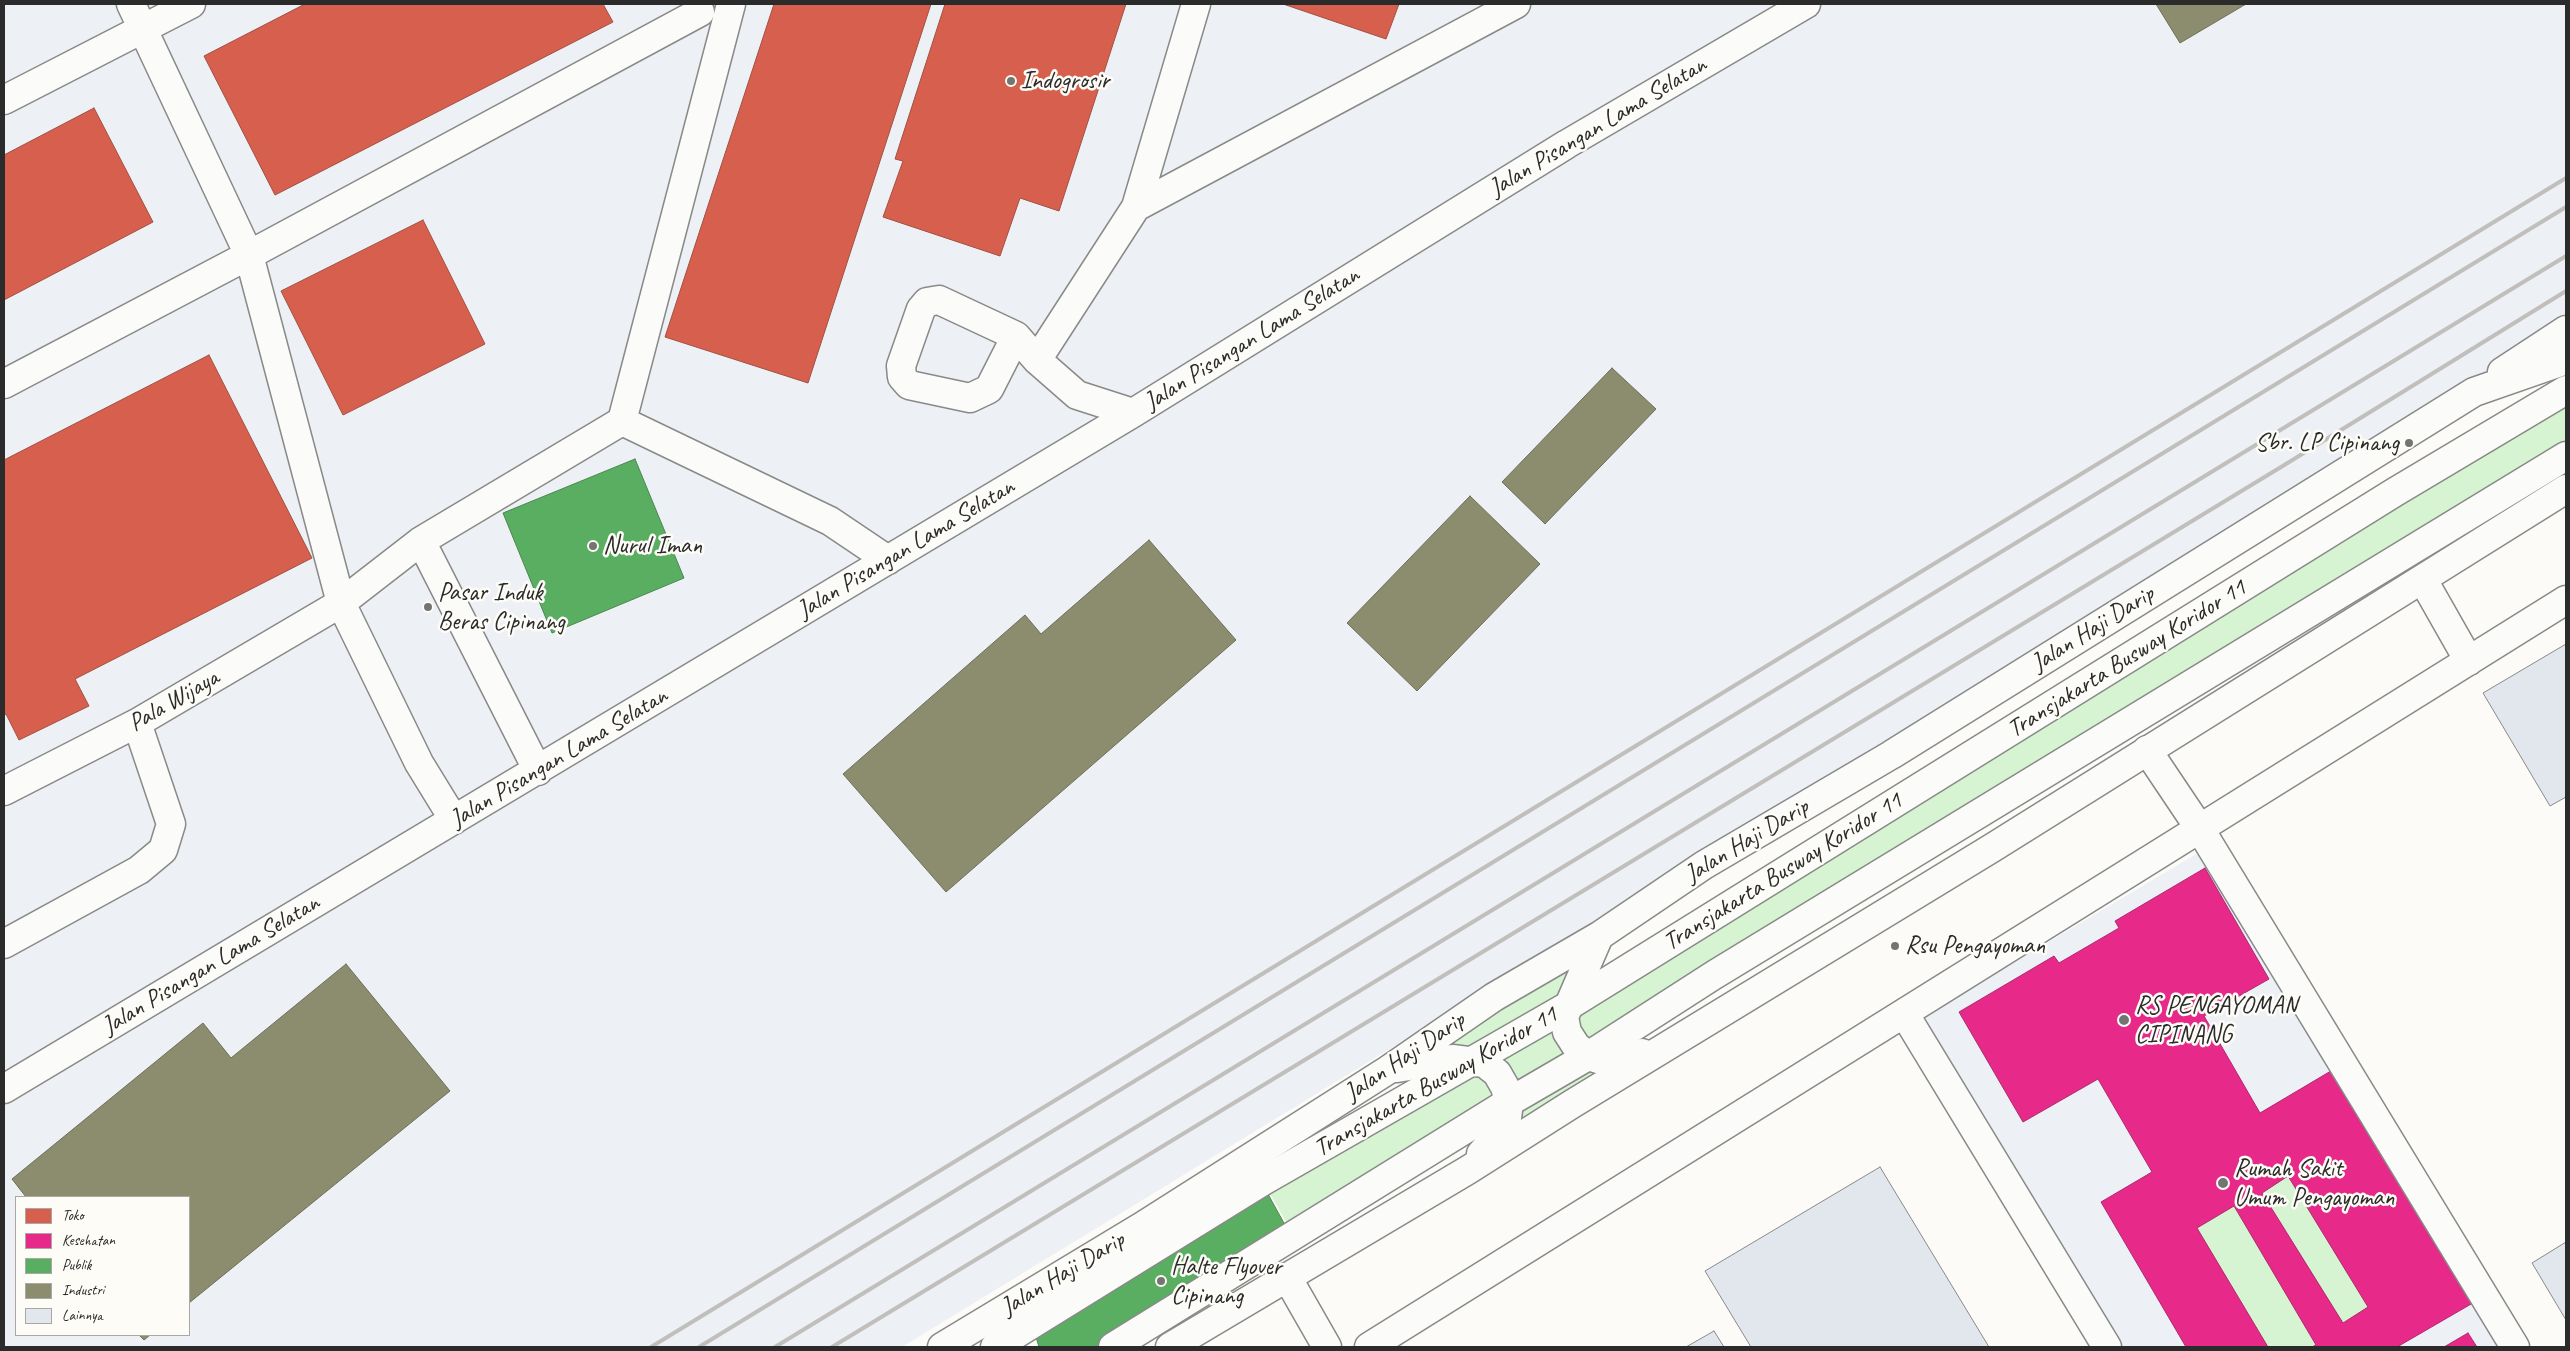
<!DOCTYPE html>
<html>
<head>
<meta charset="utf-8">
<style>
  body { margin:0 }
  #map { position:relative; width:2570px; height:1351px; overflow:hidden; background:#fcfbf8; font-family:Caveat,sans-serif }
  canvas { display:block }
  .frame { position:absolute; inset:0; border:5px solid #2b2b2b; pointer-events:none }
  .legend { position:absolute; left:15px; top:1196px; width:175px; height:140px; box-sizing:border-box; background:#fdfcf7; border:1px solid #a9a8a5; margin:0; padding:6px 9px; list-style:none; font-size:15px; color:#2b2b2b }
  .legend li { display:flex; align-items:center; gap:10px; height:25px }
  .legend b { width:25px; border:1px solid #a9a8a5 }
</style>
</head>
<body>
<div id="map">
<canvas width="2570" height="1351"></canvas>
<div class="frame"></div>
<ul class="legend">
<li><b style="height:14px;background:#d6604d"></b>Toko</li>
<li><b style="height:14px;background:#e7298a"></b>Kesehatan</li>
<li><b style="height:14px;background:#5aae61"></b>Publik</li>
<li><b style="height:14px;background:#8c8c6e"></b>Industri</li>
<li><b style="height:14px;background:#e2e7ee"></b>Lainnya</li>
</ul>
</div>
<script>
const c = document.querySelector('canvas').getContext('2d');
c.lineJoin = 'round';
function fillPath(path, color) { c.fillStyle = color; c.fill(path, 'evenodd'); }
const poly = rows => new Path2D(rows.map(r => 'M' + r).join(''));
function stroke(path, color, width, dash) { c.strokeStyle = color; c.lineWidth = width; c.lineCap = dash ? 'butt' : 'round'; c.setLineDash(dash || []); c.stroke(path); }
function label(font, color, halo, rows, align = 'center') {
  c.font = font + ' Caveat,sans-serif'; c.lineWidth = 5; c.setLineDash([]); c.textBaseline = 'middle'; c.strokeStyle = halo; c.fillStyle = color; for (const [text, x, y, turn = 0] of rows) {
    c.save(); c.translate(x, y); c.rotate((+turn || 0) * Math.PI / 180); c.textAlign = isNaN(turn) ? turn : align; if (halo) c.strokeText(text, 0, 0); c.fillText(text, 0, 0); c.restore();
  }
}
fillPath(poly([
  [4,4,2566,4,2566,330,902,1347,4,1347],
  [16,1197,189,1197,189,1335,16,1335],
  [2218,841,2525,1347,2121,1347,1921,1018]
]), '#edf0f5');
fillPath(poly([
  [2566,389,2566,457,1629,1030,1620,1060,1468,1170,1507,1118,1294,1236,1263,1181,1469,1064,1388,1070,1599,936,1575,991],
  [2288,1176,2368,1307,2343,1323,2262,1193],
  [2234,1206,2316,1345,2312,1347,2268,1347,2197,1228]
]), '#d6f4d2');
const shops = poly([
  [305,4,603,4,613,22,275,195,204,56,305,4],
  [774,4,931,4,808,383,665,337,774,4],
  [945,4,1126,4,1059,211,1020,198,1000,256,883,217,903,161,895,159,945,4],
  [1283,4,1399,4,1386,39,1283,4],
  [94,108,153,222,4,300,4,155,94,108],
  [423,220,485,344,343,415,281,291,423,220],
  [209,355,312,558,75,679,89,706,19,740,6,714,4,715,4,460,209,355]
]);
fillPath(shops, '#d6604d');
stroke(shops, '#a35043', 1);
const health = poly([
  [2205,868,2269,979,2204,1016,2260,1113,2341,1065,2478,1300,2397,1347,2312,1347,2316,1345,2234,1206,2197,1228,2268,1347,2186,1347,2101,1202,2152,1172,2098,1079,2023,1122,1959,1012,2054,956,2059,963,2119,928,2115,921,2205,868],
  [2288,1176,2368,1307,2343,1323,2262,1193,2288,1176],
  [2468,1333,2477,1347,2444,1347,2468,1333]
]);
fillPath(health, '#e7298a');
stroke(health, '#af2a6e', 1);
const public = poly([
  [635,459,684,578,552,633,503,513,635,459],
  [1263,1185,1290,1234,1105,1347,1039,1347,1033,1327,1263,1185]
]);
fillPath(public, '#5aae61');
stroke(public, '#4c8751', 1);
const industry = poly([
  [2156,4,2246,4,2180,43,2156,4],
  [1612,368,1656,409,1545,524,1502,482,1612,368],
  [1470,496,1540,564,1417,691,1347,623,1470,496],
  [1149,540,1236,640,946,892,843,774,1025,615,1041,634,1149,540],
  [346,964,450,1091,189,1303,189,1197,26,1197,12,1179,203,1023,231,1058,346,964],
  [139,1335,150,1335,144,1340,139,1335]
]);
fillPath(industry, '#8c8c6e');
stroke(industry, '#6f6f5a', 1);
const building = poly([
  [2566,644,2566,797,2550,806,2483,693,2566,644],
  [1880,1167,1989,1347,1751,1347,1705,1271,1880,1167],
  [2566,1242,2566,1320,2532,1263,2566,1242],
  [1714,1331,1724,1347,1686,1347,1714,1331]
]);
fillPath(building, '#e2e7ee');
stroke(building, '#898987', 1);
const minor = poly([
  [131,4,249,255,341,603,419,763,454,820],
  [4,100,191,4],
  [1136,207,1516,4],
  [1016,336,989,389,970,398,909,385,902,377,901,366,921,309,927,302,939,300,1016,336,1037,360],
  [4,384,249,255,700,12],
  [1133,413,1077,395,1037,360,1136,207,1196,4],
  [622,421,830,521,888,560],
  [421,541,538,771],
  [2423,580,2469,661],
  [2147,750,2200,829,2515,1347],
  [4,791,137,723,341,603,421,541,622,421,731,4],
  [4,944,139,870,163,850,171,824,137,723],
  [1904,1013,2107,1347],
  [4,1089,1133,413,1567,144,1806,4],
  [1287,1277,1327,1347],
  [995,1347,1263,1181,1568,1006,2395,492,2566,390],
  [1113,1347,1509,1102,1588,1056,1714,975,2566,456],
  [1369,1347,2566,600]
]);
const major = poly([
  [2502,372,2566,330],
  [1599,936,1564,1017,1567,1032,1576,1046,1588,1056,1604,1061,1620,1060,1642,1053],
  [1397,1068,1452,1059,1484,1063,1497,1073,1505,1087,1509,1102,1507,1118,1500,1132,1481,1154],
  [942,1347,1141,1227,1388,1070,1494,997,1599,936,1704,865,1891,755,2474,392,2566,360],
  [1170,1347,1468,1170,1572,1104,1992,848,2566,489]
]);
stroke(minor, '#898987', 31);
stroke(major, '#898987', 31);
stroke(minor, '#fbfbf9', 28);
stroke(major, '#fbfbf9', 28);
stroke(poly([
  [651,1347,2566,178],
  [699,1347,2566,207],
  [775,1347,2566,256],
  [832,1347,2286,464,2566,291]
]), '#c0bfbc', 4);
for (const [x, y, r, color] of [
  [1011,81,5,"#747473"],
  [2409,443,5,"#747473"],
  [593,546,5,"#747473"],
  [428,607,5,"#747473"],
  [1895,946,5,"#747473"],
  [2124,1020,6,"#747473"],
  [2223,1183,6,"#747473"],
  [1161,1281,5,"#747473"]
]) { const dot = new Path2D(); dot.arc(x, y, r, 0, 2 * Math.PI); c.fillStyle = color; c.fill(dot); stroke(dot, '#fdfcf7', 2); }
label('25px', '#2b2b2b', '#fdfcf7', [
  ["Indogrosir",1021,81],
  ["Sbr. LP Cipinang",2399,443,"right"],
  ["Nurul Iman",603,546],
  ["Pasar Induk",438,593],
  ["Beras Cipinang",438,622],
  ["Rsu Pengayoman",1905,946],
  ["RS PENGAYOMAN",2135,1006],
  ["CIPINANG",2135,1035],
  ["Rumah Sakit",2234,1169],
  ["Umum Pengayoman",2234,1198],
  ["Halte Flyover",1171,1267],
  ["Cipinang",1171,1296]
], 'left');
label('25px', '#2b2b2b', '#fdfcf7', [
  ["Jalan Pisangan Lama Selatan",1598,127,-31],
  ["Jalan Pisangan Lama Selatan",1252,339,-32],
  ["Jalan Pisangan Lama Selatan",906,549,-31],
  ["Jalan Haji Darip",2093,629,-32],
  ["Transjakarta Busway Koridor 11",2127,659,-32],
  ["Pala Wijaya",174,701,-30],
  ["Jalan Pisangan Lama Selatan",559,758,-31],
  ["Jalan Haji Darip",1747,841,-31],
  ["Transjakarta Busway Koridor 11",1783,872,-32],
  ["Jalan Pisangan Lama Selatan",211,965,-31],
  ["Jalan Haji Darip",1405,1057,-34],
  ["Transjakarta Busway Koridor 11",1436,1082,-30],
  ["Jalan Haji Darip",1063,1274,-31]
]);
</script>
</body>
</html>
